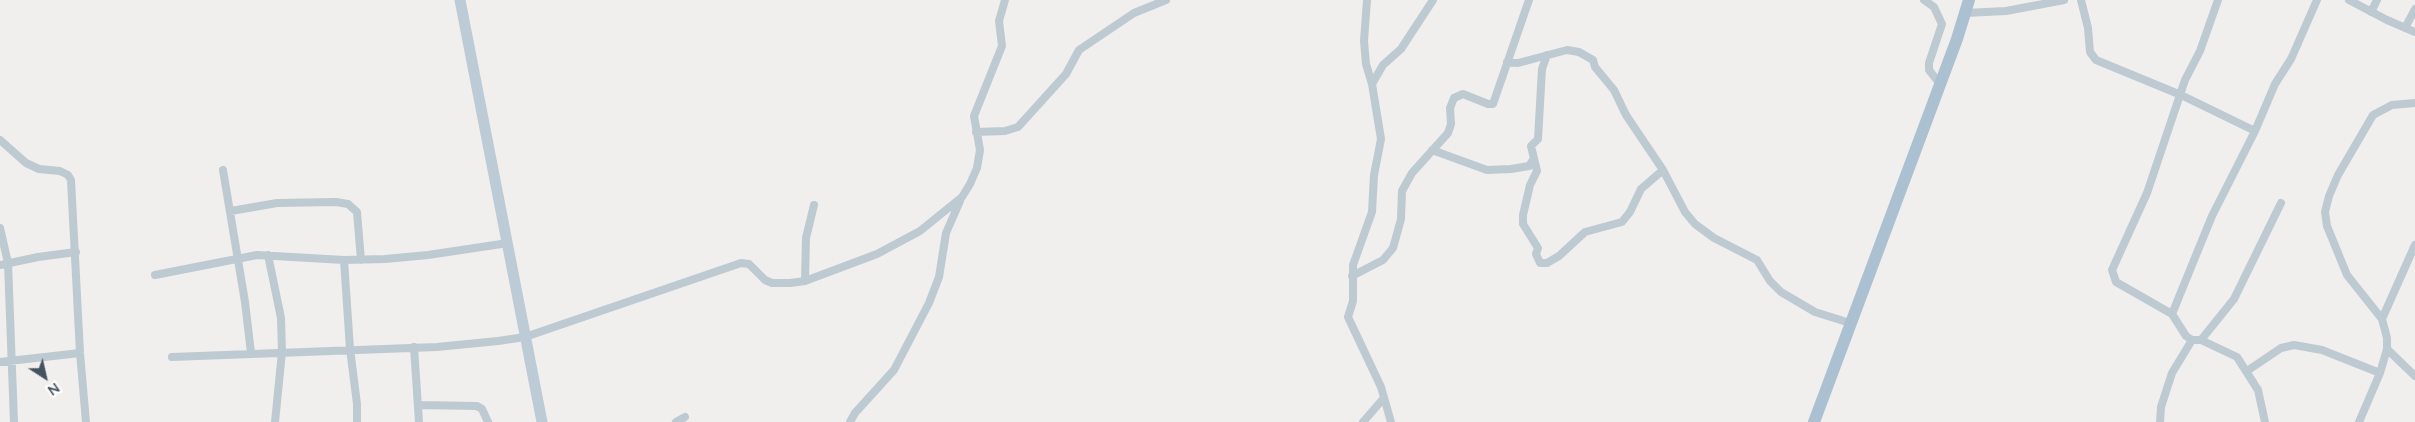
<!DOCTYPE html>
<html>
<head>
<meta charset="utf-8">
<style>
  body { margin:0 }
  #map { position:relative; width:2415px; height:422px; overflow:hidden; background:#f1eeee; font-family:Lato,sans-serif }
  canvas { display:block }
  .north { position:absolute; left:20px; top:352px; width:50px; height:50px; -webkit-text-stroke:4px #fff; paint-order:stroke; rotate:145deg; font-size:14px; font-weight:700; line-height:20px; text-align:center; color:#44535e }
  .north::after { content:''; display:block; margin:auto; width:18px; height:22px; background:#44535e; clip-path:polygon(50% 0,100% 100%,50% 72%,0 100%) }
</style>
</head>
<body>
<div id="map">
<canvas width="2415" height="422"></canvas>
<div class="north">N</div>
</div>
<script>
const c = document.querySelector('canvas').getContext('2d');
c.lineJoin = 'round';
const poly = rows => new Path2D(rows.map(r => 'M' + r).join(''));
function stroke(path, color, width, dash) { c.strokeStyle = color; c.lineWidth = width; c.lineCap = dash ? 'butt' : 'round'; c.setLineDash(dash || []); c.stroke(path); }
stroke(poly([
  [1367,0,1364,41,1366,64,1372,84,1381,139,1374,175,1372,212,1353,265,1353,301,1348,317,1381,387,1391,422],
  [1924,0,1934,7,1942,24,1929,63,1929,70,1940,84],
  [2081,0,2088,28,2090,52,2096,60,2181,95,2255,131],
  [2218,0,2200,51,2185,80,2147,193,2112,270,2116,282,2172,314,2186,336,2192,340,2201,340,2237,357,2258,390,2265,422],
  [2349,0,2387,20,2415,32],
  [2371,12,2377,0],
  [1965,13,2006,11,2064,0],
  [2405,28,2415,9],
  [1547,55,1542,69,1538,139,1531,146,1537,171,1530,185,1523,215,1523,224,1538,248,1536,254,1540,263,1547,263,1559,256,1585,232,1622,222,1630,212,1641,189,1663,170],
  [1507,62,1518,63,1567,50,1579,52,1593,60,1595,67,1614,90,1626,115,1663,170,1685,212,1695,224,1714,238,1757,260,1770,281,1781,292,1815,312,1850,323],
  [1372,84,1383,65,1401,49,1433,0],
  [976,132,1005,131,1018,127,1066,74,1079,50,1134,13,1166,0],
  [0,140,26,163,39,169,60,171,68,175,71,180,80,353,86,422],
  [1432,150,1487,170,1511,169,1529,166,1533,160],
  [223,170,245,302,251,353],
  [231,211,277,203,336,202,348,204,357,212,361,260],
  [0,228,8,263,14,422],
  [268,255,281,318,282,352,275,422],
  [344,260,350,349,357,404,357,422],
  [0,265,38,257,76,252],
  [155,275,257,255,344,260,385,259,428,255,508,243],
  [1352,276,1383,260,1393,248,1401,219,1402,191,1412,173,1448,133,1451,124,1450,108,1454,98,1463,94,1488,104,1493,104,1529,0],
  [805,281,806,238,814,205],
  [2172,314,2212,216,2255,131,2275,84,2291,59,2317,0],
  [2382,319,2347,275,2327,226,2325,212,2329,196,2338,175,2373,115,2392,105,2415,103],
  [2201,340,2234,299,2281,203],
  [414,347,419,422],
  [2387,349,2415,376],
  [172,357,437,347,498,341,525,337,741,263,749,264,765,280,772,283,790,283,805,281,877,254,920,231,962,197,970,184,977,168,980,150,974,116,1002,46,999,21,1005,0],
  [0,362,80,353],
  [2247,371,2281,348,2294,345,2322,350,2380,373],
  [418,405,477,406,482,409,488,422],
  [676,422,685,417],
  [850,422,855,413,894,370,929,303,939,277,946,233,960,201],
  [1363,422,1383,399],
  [2160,422,2161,407,2172,373,2192,340],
  [2359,422,2380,373,2387,349,2387,338,2382,319,2415,245]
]), '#bdcad2', 8);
stroke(poly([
  [460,0,542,422]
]), '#bdcbd7', 11);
stroke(poly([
  [1814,422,1957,39,1969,0]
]), '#abc0d0', 12);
</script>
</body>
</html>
